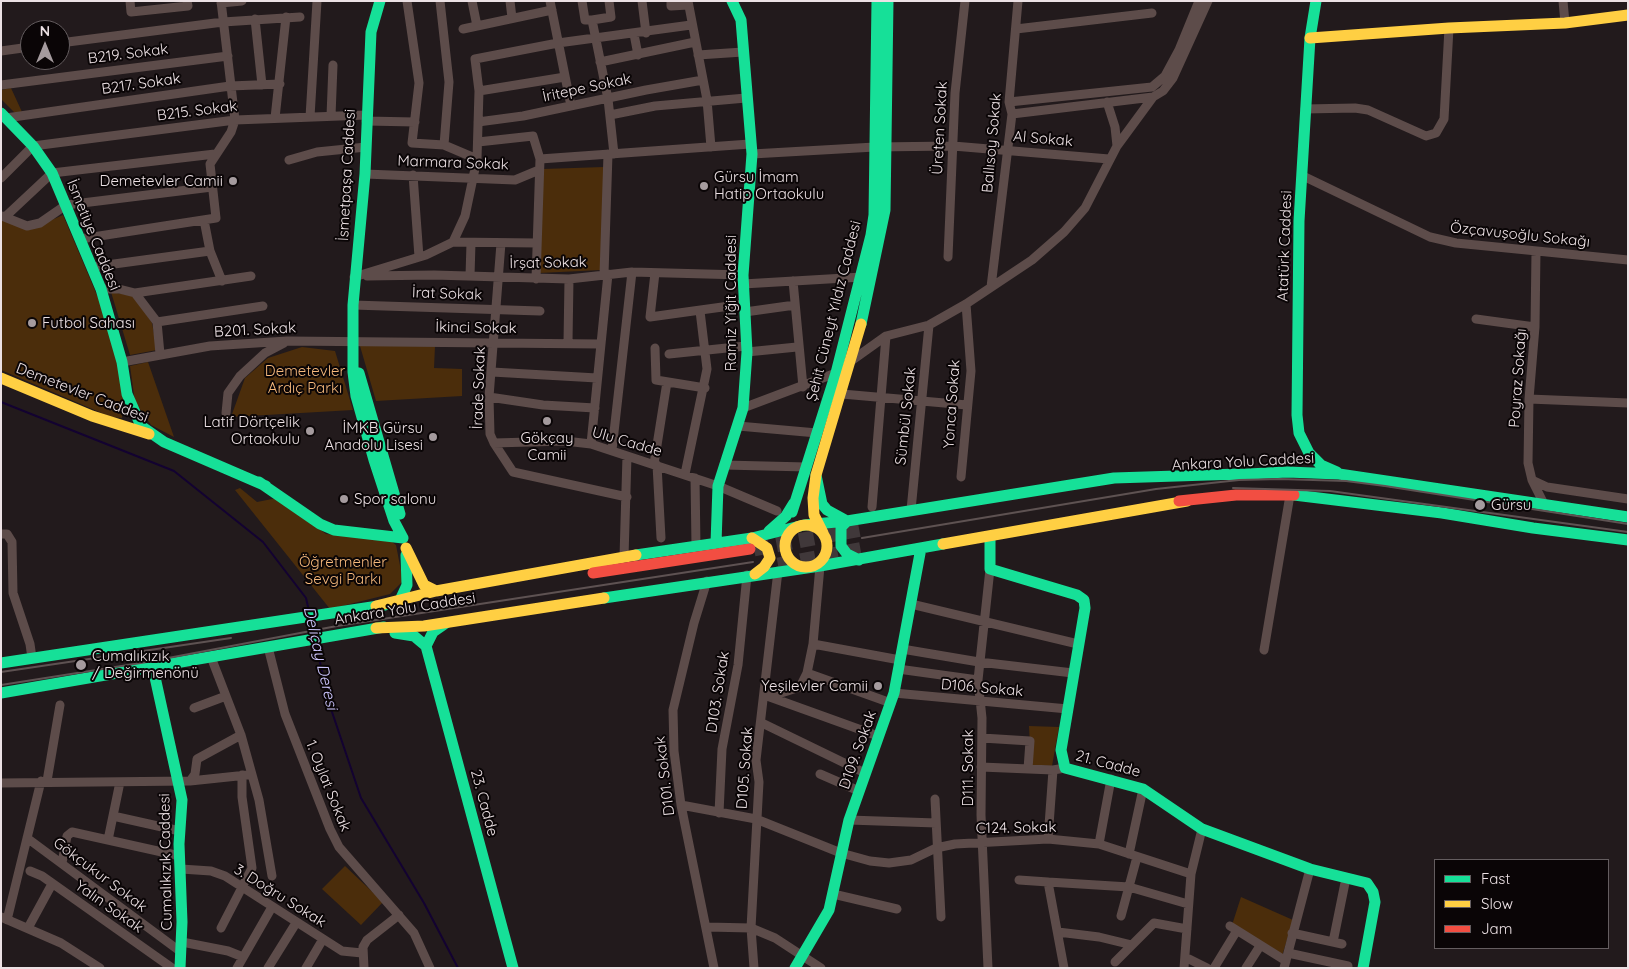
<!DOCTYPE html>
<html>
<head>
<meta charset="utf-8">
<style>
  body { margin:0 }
  #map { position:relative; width:1629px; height:969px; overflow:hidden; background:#221a1c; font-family:Quicksand,sans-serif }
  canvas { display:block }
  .frame { position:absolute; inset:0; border:2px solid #ece1e4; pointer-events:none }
  .legend { position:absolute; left:1434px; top:859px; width:175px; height:90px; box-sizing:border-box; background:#0a0506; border:1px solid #645d5f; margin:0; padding:6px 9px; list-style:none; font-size:15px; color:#ece1e4 }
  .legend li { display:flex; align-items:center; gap:10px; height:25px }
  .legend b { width:25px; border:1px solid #645d5f }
  .north { position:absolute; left:20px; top:20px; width:50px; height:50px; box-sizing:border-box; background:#0a0506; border:1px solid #645d5f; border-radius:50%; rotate:0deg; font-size:14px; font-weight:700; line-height:20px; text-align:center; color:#ece1e4 }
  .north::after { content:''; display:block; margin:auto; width:18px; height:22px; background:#a59b9e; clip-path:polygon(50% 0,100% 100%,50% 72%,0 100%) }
</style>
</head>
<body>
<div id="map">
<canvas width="1629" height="969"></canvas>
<div class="frame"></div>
<ul class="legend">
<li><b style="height:6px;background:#16e098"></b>Fast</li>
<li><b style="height:6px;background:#ffcf43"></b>Slow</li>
<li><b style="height:6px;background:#f24e42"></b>Jam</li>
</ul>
<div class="north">N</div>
</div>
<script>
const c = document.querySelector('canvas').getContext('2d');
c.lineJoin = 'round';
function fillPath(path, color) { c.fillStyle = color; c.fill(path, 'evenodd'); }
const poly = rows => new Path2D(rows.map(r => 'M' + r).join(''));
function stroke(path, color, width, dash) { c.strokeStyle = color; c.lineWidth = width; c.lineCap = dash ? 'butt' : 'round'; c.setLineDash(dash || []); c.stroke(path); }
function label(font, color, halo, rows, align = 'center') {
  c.font = font + ' Quicksand,sans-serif'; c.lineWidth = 4; c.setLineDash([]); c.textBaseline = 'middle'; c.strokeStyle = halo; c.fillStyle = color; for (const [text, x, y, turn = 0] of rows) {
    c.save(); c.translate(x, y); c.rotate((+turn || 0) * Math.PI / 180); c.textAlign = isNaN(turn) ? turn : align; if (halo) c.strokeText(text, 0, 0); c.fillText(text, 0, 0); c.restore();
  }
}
fillPath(poly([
  [11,88,22,112,15,113,1,99,1,90],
  [604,167,601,270,539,273,543,169],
  [63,215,99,300,117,360,124,397,122,418,111,417,1,370,1,219,29,230],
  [111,292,134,296,152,323,157,350,130,355],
  [360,346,435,346,434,368,462,369,462,396,376,401],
  [302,347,335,351,353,410,231,417,245,378,268,358],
  [148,362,174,437,151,425,135,402,130,366],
  [240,488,257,502,277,498,326,534,388,539,396,545,403,581,390,594,330,609,235,490],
  [1029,726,1059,727,1052,766,1031,765],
  [345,866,383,902,361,925,322,889],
  [1241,897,1293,920,1282,956,1232,925]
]), '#4b2d0b');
stroke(poly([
  [1,402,174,471,263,542,306,598,309,611],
  [311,623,314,633],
  [316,645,330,706,361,798,424,903,458,968]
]), '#130231', 2);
stroke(poly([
  [754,549,861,529],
  [778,565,864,549]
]), '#40383a', 15, [15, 8]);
stroke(poly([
  [130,1,131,12,188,6,187,1],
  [407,1,419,83,412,143,444,145,477,159],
  [440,1,449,82,444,145],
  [472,1,477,26,552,10],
  [510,1,512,18],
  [550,1,571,106],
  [582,1,585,20,592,20,608,99,614,154],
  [642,1,646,33],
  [671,1,671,6,688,5],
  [688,1,707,100,711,147],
  [1563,1,1565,23],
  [221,3,242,1],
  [255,19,262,85],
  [592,20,611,17,609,1],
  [463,29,477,26],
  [1016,29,1152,13],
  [634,34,638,55],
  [60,43,223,22,300,17],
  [1,51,30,47],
  [698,55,743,52],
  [600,62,695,42],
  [1,85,228,56],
  [479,91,565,77],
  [1009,102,1152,87,1165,76,1179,50,1199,1],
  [1107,102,1115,127,1117,146],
  [1305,109,1355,108,1368,110,1426,136,1436,133,1444,119,1449,28],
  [1012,114,1153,97,1163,91,1173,78,1208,1],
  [610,115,655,106,746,98],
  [331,116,333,65],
  [310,117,317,1],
  [6,118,230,86,280,84],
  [275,118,286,17],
  [366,121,415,122],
  [478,122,523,116,646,90,703,80],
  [478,142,533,136,540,159,536,279],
  [752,154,875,147,953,146,1109,159],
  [540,159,750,144],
  [289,160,317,152,366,147],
  [365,174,515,180,539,170],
  [413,175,419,257],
  [1303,176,1430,237,1456,243,1628,260],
  [1,178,33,146,235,120,366,115],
  [2,216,27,226,40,223,66,205,212,187],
  [5,217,52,173,215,154],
  [204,220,210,251,222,281],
  [80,239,216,218,210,164,231,132,235,120,221,1],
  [453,242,537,243],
  [501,243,489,397,490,434,494,443,513,472,627,497],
  [1536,251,1535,327,1529,399,1528,463,1532,480,1544,504],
  [948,257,955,93,965,1],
  [92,267,210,251],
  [655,273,650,317,744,304],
  [604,274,608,154],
  [367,276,434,275,569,279,632,272,743,275],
  [470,276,471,243],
  [354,277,426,255,453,242,465,216,477,159,479,91,475,59,558,43,691,25],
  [793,281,803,387],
  [743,284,862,277],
  [991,287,1012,114,1009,102,1018,1],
  [101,289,119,289,135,293,157,322,160,354],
  [135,293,251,276],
  [353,305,540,311],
  [745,312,795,305],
  [1476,319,1535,327],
  [157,322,263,306],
  [568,342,569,279],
  [655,348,656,380,705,388],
  [747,352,797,347],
  [669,354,746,346],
  [851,361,886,336,929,325,966,304,1032,260,1064,232,1085,208,1117,146,1153,97],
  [122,362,210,346,287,341,600,344],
  [492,372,597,378],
  [842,394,967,405],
  [489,397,543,405,595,408],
  [1529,399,1628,403],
  [743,408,836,373],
  [226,413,228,393,240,376,265,353,284,343],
  [738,426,817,433],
  [494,443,565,441,591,444,718,486,777,511],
  [591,444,608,274],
  [612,450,632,272],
  [654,464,667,382],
  [657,465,661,538],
  [724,465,807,467],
  [685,474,707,369,700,311],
  [961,477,971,371,966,304],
  [695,478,696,546],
  [1532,480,1547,487,1628,499],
  [872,507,886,336],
  [911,510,929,325],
  [1,534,7,534,12,542,13,593,30,644,32,658],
  [624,557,627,456],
  [707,581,694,623,673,710,674,751,681,805,714,968],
  [911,604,1078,644],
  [813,644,900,660],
  [268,647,285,714,330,829,339,847,414,933,430,968],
  [902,649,979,662,1073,673],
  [1264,650,1290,495],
  [211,657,241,735,259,800,272,876],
  [898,669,978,680],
  [807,673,891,703],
  [894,693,1068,709],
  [765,696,778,694,800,687,807,673,813,644,820,566],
  [767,696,878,736],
  [194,708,226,696],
  [762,723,865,773],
  [982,738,1030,741,1028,769],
  [981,767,1053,770,1065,768],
  [820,774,859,791],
  [47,781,60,705],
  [190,781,247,775],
  [1,783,190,781,195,774,197,759,241,735],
  [935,799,941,917],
  [681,805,756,819,841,853,870,861,889,863,911,860,936,848,955,844,1048,839,1099,844,1191,874],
  [719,813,722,749,738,665,747,575],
  [113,816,180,831],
  [849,820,936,823],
  [27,838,181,952],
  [1048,839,1053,770],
  [108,840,120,782],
  [1099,844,1111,779],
  [1129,854,1143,789],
  [62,863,67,836,72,832,180,856],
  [181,869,211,871,225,876,342,951,362,953],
  [30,871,42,876,172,968],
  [1019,880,1048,882,1064,968],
  [1048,882,1129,887,1188,904],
  [833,894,897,909],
  [1121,916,1137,857],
  [1,917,61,943,100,968],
  [7,920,41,781],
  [1230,926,1286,961],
  [707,927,751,928,775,938,821,968],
  [28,928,52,884],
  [221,928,252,868,242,797,242,775],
  [1058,932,1099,937,1132,945],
  [1292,933,1342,944],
  [182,942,228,951,243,957],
  [1333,942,1346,878],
  [1288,953,1348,966],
  [1185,957,1207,968],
  [1115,962,1154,923,1187,929],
  [237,968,272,907],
  [268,968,296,923],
  [306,968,323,939],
  [364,968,363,947,367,940,399,915],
  [754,968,751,928,759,782,756,760,778,571],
  [988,968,981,815,982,718,978,680,990,569],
  [1184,968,1191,874,1202,829],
  [1214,968,1236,932],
  [1246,968,1260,946],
  [1284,968,1310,869]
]), '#5d4c4a', 9);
stroke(poly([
  [380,1,371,32,365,174,353,305,353,372,356,396,374,460,394,521,403,538],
  [1316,1,1310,38,1299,221,1297,415,1299,433,1309,453,1321,465,1337,472],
  [1,113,33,146,52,173,101,289,122,362,127,394,141,426,164,442,266,486],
  [861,324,885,210,888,1],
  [359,373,400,514],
  [816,475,822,504,827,510,847,521,841,527,841,546,847,554,859,560],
  [1229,475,1287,472,1339,474,1628,517],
  [259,482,320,524,334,530,403,538],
  [1294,495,1442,513,1533,528,1628,540],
  [792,512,836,373,871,235,874,215,877,1],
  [769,531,786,516,794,503],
  [990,537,990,569,1077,595,1084,600,1085,608,1061,750,1065,768,1143,789,1202,829,1310,869,1367,883,1373,892,1375,902,1363,968],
  [716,543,718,486,743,408,747,352,743,275,752,154,741,20,732,1],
  [636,555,752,538,804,525,847,521,1114,478,1239,474],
  [401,598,407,585,406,555],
  [604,598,820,566,943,544],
  [395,633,414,636,426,646,433,632,446,623],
  [426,646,513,968],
  [1,663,385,605],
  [153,668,182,800,179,844,182,922,180,968],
  [1,693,384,627],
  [795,968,829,910,849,820,894,693,921,548]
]), '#16e098', 11);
stroke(poly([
  [1310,38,1449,28,1565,23,1628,15],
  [1,378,92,416,149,434],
  '785 546a21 21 0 1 1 42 0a21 21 0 1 1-42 0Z',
  [823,533,814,515,813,498,816,475,861,324],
  [752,538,767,548,770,558,764,567,755,574],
  [943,544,1187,501],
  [406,548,424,585,436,591],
  [376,606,436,591,636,555],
  [376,628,424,626,604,598]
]), '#ffcf43', 11);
stroke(poly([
  [1179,501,1236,495,1294,495],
  [593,573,750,549]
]), '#f24e42', 11);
stroke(poly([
  [1233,488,1330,491,1628,532],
  [862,538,1156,489,1239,480,1280,479,1346,481,1385,486,1628,524],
  [1,672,231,638],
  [1,685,147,662,337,626,753,562]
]), '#5e5252', 2);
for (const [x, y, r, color] of [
  [233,181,5,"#a59b9e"],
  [704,186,5,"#a59b9e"],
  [32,323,5,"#a59b9e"],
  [547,421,5,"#a59b9e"],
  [310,431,5,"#a59b9e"],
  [433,437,5,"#a59b9e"],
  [344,499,5,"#a59b9e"],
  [1480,505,6,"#a59b9e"],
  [81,665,6,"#a59b9e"],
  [878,686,5,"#a59b9e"]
]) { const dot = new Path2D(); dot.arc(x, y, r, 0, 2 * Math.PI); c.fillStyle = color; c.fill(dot); stroke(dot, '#0a0506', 2); }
label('15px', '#ece1e4', '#0a0506', [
  ["B219. Sokak",128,54,-7],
  ["B217. Sokak",141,84,-8],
  ["İritepe Sokak",587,88,-12],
  ["B215. Sokak",197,111,-7],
  ["Üreten Sokak",940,128,-87],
  ["Al Sokak",1043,139,5],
  ["Ballısoy Sokak",992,143,-85],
  ["Marmara Sokak",453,163,2],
  ["İsmetpaşa Caddesi",347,175,-87],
  ["İsmetiye Caddesi",93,235,68],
  ["Özçavuşoğlu Sokağı",1520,235,6],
  ["Atatürk Caddesi",1285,246,-88],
  ["İrşat Sokak",548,263,-1],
  ["İrat Sokak",447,294,2],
  ["Ramiz Yiğit Caddesi",731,303,-90],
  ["Şehit Cüneyt Yıldız Caddesi",834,311,-76],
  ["İkinci Sokak",476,328,1],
  ["B201. Sokak",255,330,-3],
  ["Poyraz Sokağı",1518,378,-86],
  ["İrade Sokak",479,388,-88],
  ["Demetevler Caddesi",82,393,21],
  ["Yonca Sokak",952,404,-86],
  ["Sümbül Sokak",906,416,-84],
  ["Ulu Cadde",627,442,16],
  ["Ankara Yolu Caddesi",1243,462,-3],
  ["Ankara Yolu Caddesi",405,609,-9],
  ["D106. Sokak",982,688,5],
  ["D103. Sokak",718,692,-81],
  ["D109. Sokak",858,750,-70],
  ["21. Cadde",1108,764,15],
  ["D105. Sokak",745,768,-86],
  ["D111. Sokak",968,768,-90],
  ["D101. Sokak",665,776,-97],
  ["1. Oylat Sokak",328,786,68],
  ["23. Cadde",484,803,75],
  ["C124. Sokak",1016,828,-1],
  ["Cumalıkızık Caddesi",166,862,-91],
  ["Gökçukur Sokak",100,875,37],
  ["3. Doğru Sokak",280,896,32],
  ["Yalın Sokak",109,907,35]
]);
label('15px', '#ece1e4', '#0a0506', [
  ["Gürsu İmam",714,177],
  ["Hatip Ortaokulu",714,194],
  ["Demetevler Camii",223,181,"right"],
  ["Futbol Sahası",42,323],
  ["Latif Dörtçelik",300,422,"right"],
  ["Ortaokulu",300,439,"right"],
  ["İMKB Gürsu",423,428,"right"],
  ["Anadolu Lisesi",423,445,"right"],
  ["Gökçay",547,438,"center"],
  ["Camii",547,455,"center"],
  ["Spor salonu",354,499],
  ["Gürsu",1491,505],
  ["Cumalıkızık",92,656],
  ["/ Değirmenönü",92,673],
  ["Yeşilevler Camii",868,686,"right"]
], 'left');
label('15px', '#f6b97c', '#0a0506', [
  ["Demetevler",305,371],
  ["Ardıç Parkı",305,388],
  ["Öğretmenler",343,562],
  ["Sevgi Parkı",343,579]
]);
label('italic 16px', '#cbc4fc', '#0a0506', [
  ["Deliçay Deresi",320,658,77]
]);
</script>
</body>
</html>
